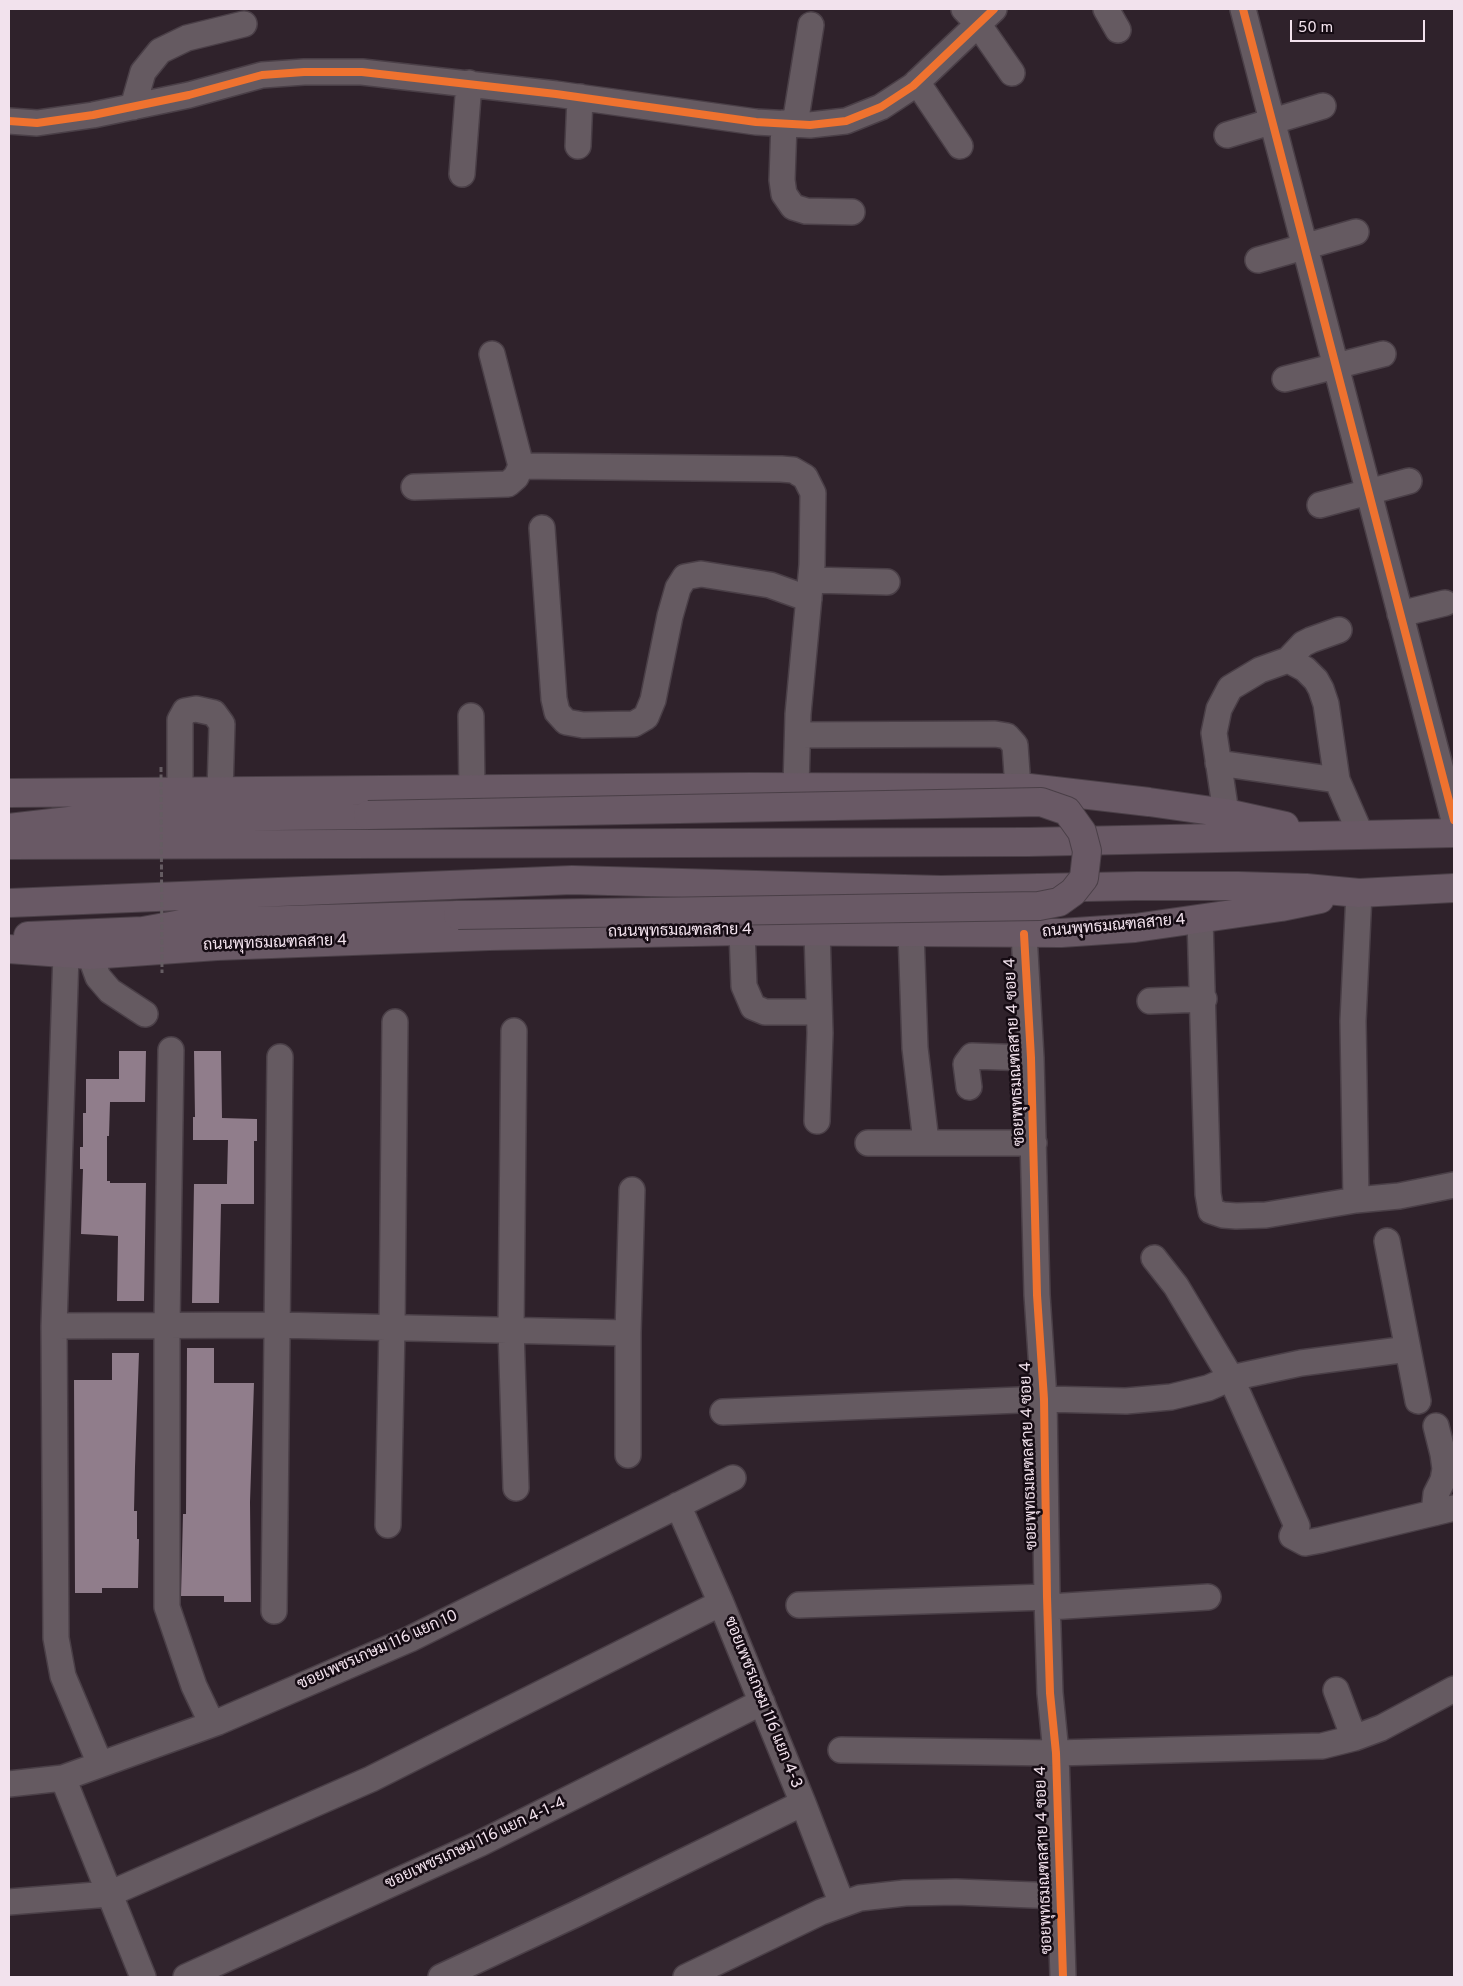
<!DOCTYPE html>
<html>
<head>
<meta charset="utf-8">
<style>
  body { margin:0 }
  #map { position:relative; width:1463px; height:1986px; overflow:hidden; background:#2f222b; font-family:Overpass,sans-serif }
  canvas { display:block }
  .frame { position:absolute; inset:0; border:10px solid #f2e2ed; pointer-events:none }
  .scale { position:absolute; left:1290px; top:20px; width:135px; height:22px; box-sizing:border-box; border:2px solid #f2e2ed; border-top:0; padding-left:6px; font-size:15px; line-height:18px; white-space:nowrap; color:#f2e2ed; -webkit-text-stroke:4px #150b13; paint-order:stroke }
</style>
</head>
<body>
<div id="map">
<canvas width="1463" height="1986"></canvas>
<div class="frame"></div>
<div class="scale">50 m</div>
</div>
<script>
const c = document.querySelector('canvas').getContext('2d');
c.lineJoin = 'round';
function fillPath(path, color) { c.fillStyle = color; c.fill(path, 'evenodd'); }
const poly = rows => new Path2D(rows.map(r => 'M' + r).join(''));
function stroke(path, color, width, dash) { c.strokeStyle = color; c.lineWidth = width; c.lineCap = dash ? 'butt' : 'round'; c.setLineDash(dash || []); c.stroke(path); }
function label(font, color, halo, rows, align = 'center') {
  c.font = font + ' Overpass,Sarabun,sans-serif'; c.lineWidth = 5; c.setLineDash([]); c.textBaseline = 'middle'; c.strokeStyle = halo; c.fillStyle = color; for (const [text, x, y, turn = 0] of rows) {
    c.save(); c.translate(x, y); c.rotate((+turn || 0) * Math.PI / 180); c.textAlign = isNaN(turn) ? turn : align; if (halo) c.strokeText(text, 0, 0); c.fillText(text, 0, 0); c.restore();
  }
}
fillPath(poly([
  [119,1051,146,1051,145,1102,110,1102,109,1136,107,1136,107,1181,110,1181,110,1183,146,1183,144,1301,117,1301,118,1236,81,1234,83,1169,80,1169,80,1147,83,1147,83,1113,86,1113,86,1079,119,1079],
  [194,1051,221,1051,222,1118,257,1119,257,1141,254,1141,254,1204,221,1204,219,1303,192,1303,194,1184,227,1184,227,1182,228,1140,193,1140,193,1117,195,1117],
  [187,1348,214,1348,214,1383,254,1383,250,1502,251,1602,224,1602,224,1596,181,1596,183,1514,186,1514],
  [112,1353,139,1353,135,1467,134,1511,137,1511,137,1539,139,1539,138,1588,102,1588,102,1593,75,1593,74,1380,112,1380]
]), '#907d8b');
const minor = poly([
  [964,9,978,24,1012,73],
  [1106,9,1118,30],
  [1243,9,1454,820],
  [917,82,960,146],
  [133,107,143,72,160,51,187,38,244,24],
  [9,121,37,123,93,115,189,95,262,75,304,72,362,72,556,94,756,122,810,125,846,121,881,107,913,86,994,9],
  [784,123,782,180,784,194,793,207,806,211,852,212],
  [795,124,811,25],
  [1227,135,1323,106],
  [578,146,580,97],
  [462,174,469,83],
  [1258,260,1356,232],
  [492,354,521,466,781,469,793,470,805,477,813,493,812,565,798,714,796,787],
  [1285,379,1383,354],
  [414,487,508,484,516,477,521,466],
  [1320,505,1409,481],
  [542,528,554,699,557,712,566,722,583,725,634,724,646,717,653,700,670,616,678,588,685,577,701,574,770,585,809,599],
  [811,580,887,582],
  [1400,614,1445,603],
  [1288,660,1305,669,1316,680,1321,689,1326,704,1337,780,1361,835],
  [471,716,472,790],
  [798,735,995,734,1007,736,1015,745,1018,788],
  [1218,763,1337,780],
  [180,792,180,720,185,711,196,709,214,713,222,724,220,792],
  [1226,813,1214,733,1219,709,1230,688,1260,670,1288,660,1303,644,1311,640,1339,630],
  [1200,919,1208,1194,1211,1211,1223,1215,1236,1216,1266,1215,1356,1200,1399,1196,1454,1185],
  [742,931,744,986,753,1007,765,1012,819,1012],
  [911,931,915,1048,926,1142],
  [1024,934,1031,1058,1037,1295,1044,1399,1047,1597,1050,1693,1056,1753,1063,1977],
  [66,954,54,1326,56,1638,63,1676,100,1764],
  [90,955,98,977,110,991,145,1014],
  [1150,1001,1204,999],
  [514,1031,511,1329,516,1488],
  [171,1050,167,1325,167,1607,194,1686,212,1724],
  [969,1087,966,1064,972,1056,1031,1058],
  [817,1121,820,1033,817,931],
  [868,1143,1034,1143],
  [1356,1200,1353,1021,1359,893],
  [1387,1241,1418,1401],
  [1154,1258,1176,1286,1231,1378,1297,1526,1292,1536,1305,1543,1321,1540,1454,1508],
  [54,1326,276,1325,628,1333],
  [723,1412,1044,1399,1126,1401,1171,1397,1208,1388,1231,1378,1301,1363,1408,1349],
  [628,1455,628,1333,632,1190],
  [678,1505,721,1603,803,1803,842,1904],
  [1434,1513,1436,1494,1443,1480,1445,1469,1443,1454,1436,1426],
  [388,1525,392,1327,395,1022],
  [799,1605,1047,1597],
  [1049,1607,1208,1597],
  [274,1611,280,1057],
  [1336,1690,1354,1738],
  [841,1750,1056,1753,1322,1746,1354,1738,1381,1728,1454,1689],
  [63,1778,143,1977],
  [9,1784,63,1778,218,1722,410,1639,733,1478],
  [9,1902,109,1894,371,1779,721,1603],
  [186,1977,481,1843,762,1702],
  [441,1977,576,1914,803,1803],
  [686,1977,821,1912,860,1898,905,1893,956,1892,1059,1896]
]);
const major = poly([
  [9,793,749,787,1029,788,1149,802,1226,813,1285,826],
  [9,828,95,818,368,815],
  [9,845,1028,842,1454,833],
  [9,903,572,880,941,890,1136,886,1239,886,1306,888,1359,893,1454,888],
  [28,936,143,931,187,923,458,915],
  [9,949,90,955,217,946,489,936,742,931,1061,933,1135,928,1281,907,1320,899]
]);
stroke(minor, '#4a3f47', 28);
stroke(major, '#4a3f47', 30);
stroke(minor, '#655a61', 25);
stroke(major, '#695965', 28);
const majorBridge = poly([
  [368,815,1041,802,1067,811,1082,832,1087,851,1084,878,1073,892,1059,902,1039,906,458,915]
]);
stroke(majorBridge, '#4a3f47', 30, []);
stroke(poly([
  [161,767,162,973]
]), '#655c62', 3, [5, 2.5]);
stroke(majorBridge, '#695965', 28);
stroke(poly([
  [1243,9,1454,820],
  [9,121,37,123,93,115,189,95,262,75,304,72,362,72,556,94,756,122,810,125,846,121,881,107,913,86,994,9],
  [1024,934,1031,1058,1037,1295,1044,1399,1047,1597,1050,1693,1056,1753,1063,1977]
]), '#ef722f', 8);
label('16px', '#f2e2ed', '#150b13', [
  ["ถนนพุทธมณฑลสาย 4",1114,927,-5],
  ["ถนนพุทธมณฑลสาย 4",680,932,-1],
  ["ถนนพุทธมณฑลสาย 4",275,944,-2],
  ["ซอยพุทธมณฑลสาย 4 ซอย 4",1016,1052,-93],
  ["ซอยพุทธมณฑลสาย 4 ซอย 4",1030,1456,-92],
  ["ซอยเพชรเกษม 116 แยก 10",378,1651,-24],
  ["ซอยเพชรเกษม 116 แยก 4-3",762,1703,68],
  ["ซอยเพชรเกษม 116 แยก 4-1-4",476,1844,-25],
  ["ซอยพุทธมณฑลสาย 4 ซอย 4",1045,1860,-92]
]);
</script>
</body>
</html>
